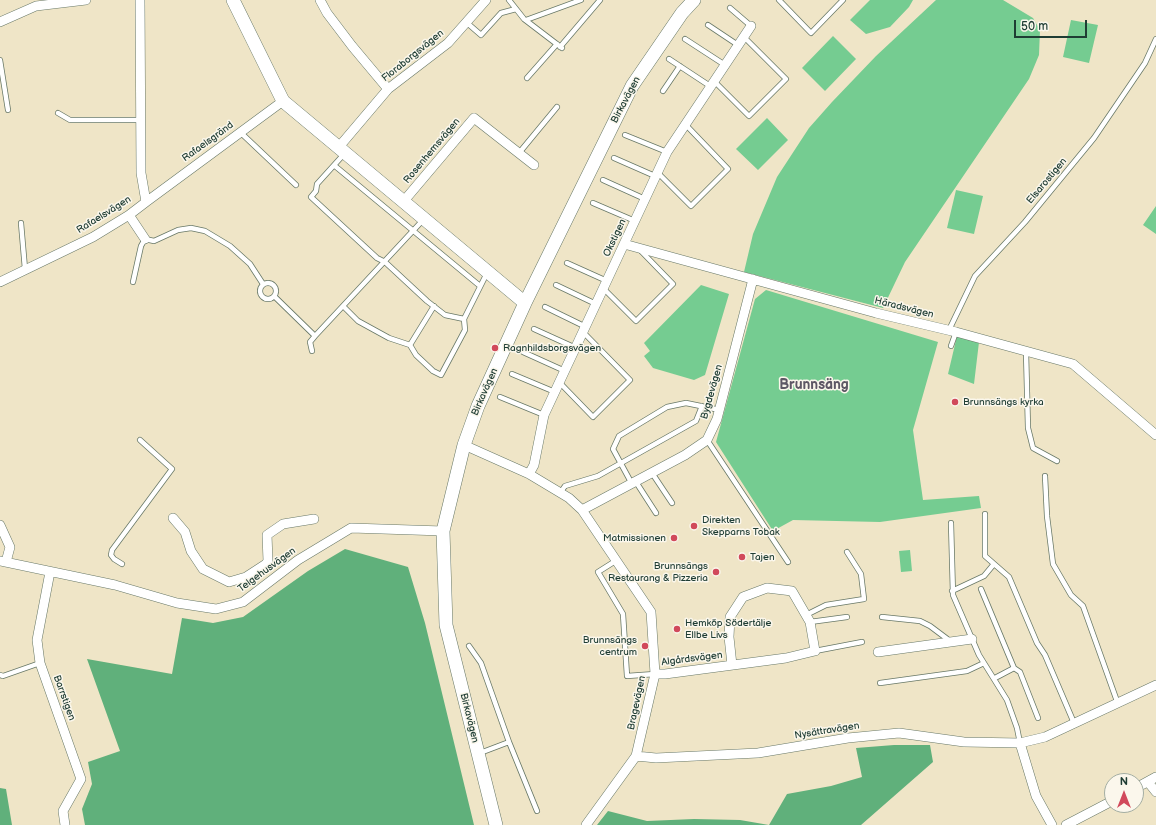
<!DOCTYPE html>
<html>
<head>
<meta charset="utf-8">
<style>
  body { margin:0 }
  #map { position:relative; width:1156px; height:825px; overflow:hidden; background:#efe5c7; font-family:"Balsamiq Sans",sans-serif }
  canvas { display:block }
  .north { position:absolute; left:1104px; top:773px; width:40px; height:40px; box-sizing:border-box; background:#fbf7ec; border:1px solid #a3ada2; border-radius:50%; rotate:0deg; font-size:11px; font-weight:700; line-height:16px; text-align:center; color:#1f3d34 }
  .north::after { content:''; display:block; margin:auto; width:14px; height:18px; background:#d1495b; clip-path:polygon(50% 0,100% 100%,50% 72%,0 100%) }
  .scale { position:absolute; left:1014px; top:20px; width:73px; height:18px; box-sizing:border-box; border:2px solid #1f3d34; border-top:0; padding-left:5px; font-size:12px; line-height:14px; white-space:nowrap; color:#1f3d34; -webkit-text-stroke:3px #fbf7ec; paint-order:stroke }
</style>
</head>
<body>
<div id="map">
<canvas width="1156" height="825"></canvas>
<div class="north">N</div>
<div class="scale">50 m</div>
</div>
<script>
const c = document.querySelector('canvas').getContext('2d');
c.lineJoin = 'round';
function fillPath(path, color) { c.fillStyle = color; c.fill(path, 'evenodd'); }
const poly = rows => new Path2D(rows.map(r => 'M' + r).join(''));
function stroke(path, color, width, dash) { c.strokeStyle = color; c.lineWidth = width; c.lineCap = dash ? 'butt' : 'round'; c.setLineDash(dash || []); c.stroke(path); }
function label(font, color, halo, rows, align = 'center') {
  c.font = font + ' "Balsamiq Sans",sans-serif'; c.lineWidth = 3; c.setLineDash([]); c.textBaseline = 'middle'; c.strokeStyle = halo; c.fillStyle = color; for (const [text, x, y, turn = 0] of rows) {
    c.save(); c.translate(x, y); c.rotate((+turn || 0) * Math.PI / 180); c.textAlign = isNaN(turn) ? turn : align; if (halo) c.strokeText(text, 0, 0); c.fillText(text, 0, 0); c.restore();
  }
}
fillPath(poly([
  [870,0,913,0,909,7,890,27,866,34,850,20],
  [936,0,1003,0,1033,18,1040,30,1039,55,1029,79,905,262,883,308,744,272,753,234,777,177,809,128,832,102,876,56],
  [1071,20,1098,25,1089,63,1063,57],
  [833,36,856,59,825,91,802,68],
  [767,118,788,140,758,170,736,149],
  [956,190,983,196,974,234,947,228],
  [1156,206,1156,234,1143,225],
  [701,285,729,294,705,375,694,380,653,368,644,356,650,351,644,343],
  [766,290,938,342,913,430,923,500,979,496,981,508,880,522,793,520,773,531,716,442,755,299],
  [957,336,979,342,974,384,948,374],
  [910,550,912,571,901,572,899,551]
]), '#75cc91');
fillPath(poly([
  [345,549,408,567,425,623,474,825,85,825,82,809,92,784,88,762,120,751,87,659,172,674,182,618,213,623,243,617,308,571],
  [894,745,930,745,933,762,861,825,597,825,608,811,647,821,694,819,740,820,769,825,787,794,831,786,862,777,856,748],
  [0,788,6,789,12,825,0,825]
]), '#60b07b');
const lane = poly([
  [509,0,524,19,562,48],
  [779,0,811,33,843,0],
  [730,8,751,26],
  [526,20,581,0],
  [466,22,481,35,501,13,516,9],
  [708,25,738,45],
  [685,39,725,65],
  [560,47,600,0],
  [669,59,710,86],
  [0,60,8,110],
  [527,78,557,44],
  [714,81,749,116,786,79,744,37],
  [663,91,680,66],
  [58,113,70,120,140,120],
  [240,132,296,185],
  [625,135,667,152],
  [345,153,317,184,316,191,311,197,377,258,385,262,427,301,445,315,464,319,487,273],
  [519,153,557,107],
  [614,158,655,176],
  [335,166,480,286],
  [657,172,691,206,728,169,685,124],
  [603,180,645,199],
  [593,203,635,221],
  [21,223,25,269],
  [567,263,607,281],
  [133,282,141,246,145,239,154,241,178,230,191,228,205,231,230,246,250,264,263,284],
  '260 291a8 8 0 1 1 16 0a8 8 0 1 1-16 0Z',
  [556,285,596,304],
  [603,288,636,321,673,284,640,250],
  [274,296,315,336],
  [343,306,358,321,389,338,410,345,416,355,433,371,441,375,465,330,464,319],
  [545,307,586,327],
  [534,329,576,348],
  [949,330,975,276,1025,222,1094,138,1145,63,1156,39],
  [410,345,434,306],
  [951,346,956,332],
  [312,351,310,342,315,336,423,220],
  [523,352,565,371],
  [1026,352,1028,428,1033,448,1057,461],
  [512,374,555,392],
  [560,383,593,417,630,380,583,332],
  [500,397,544,415],
  [707,440,788,562],
  [652,473,672,503],
  [1045,476,1047,516,1053,564,1071,595,1083,606,1118,704],
  [636,482,656,513],
  [632,484,613,449,619,436,667,407,686,403,720,410],
  [560,493,565,486,598,476,696,421,702,406],
  [985,514,985,556,1009,577,1037,643,1045,655,1074,723],
  [951,523,953,595,979,655,1007,700,1017,728,1020,743],
  [617,560,598,572,623,614,627,676,655,674],
  [122,564,114,559,111,555,112,550,172,469,140,440],
  [981,589,1014,668,1020,672,1038,718],
  [952,591,984,576,994,564],
  [806,615,826,605,864,599,861,574,847,552],
  [882,617,920,621,930,626,950,641],
  [810,622,847,617],
  [469,646,481,663,509,742,480,753],
  [815,651,862,642],
  [0,675,3,676,40,663],
  [995,678,1014,668],
  [880,683,967,671,984,663],
  [509,742,537,811]
]);
const street = poly([
  [320,0,327,13,352,46,388,89],
  [0,22,36,6,86,0],
  [338,148,388,89,448,43,486,0],
  [146,202,283,101],
  [403,202,474,118,534,165],
  [129,215,145,239],
  [624,244,876,313,956,332,1073,364,1156,435],
  [0,282,93,237,129,215,146,202,141,173,140,0],
  [464,445,529,474,569,498,582,510,651,612,655,674,636,756,586,825],
  [529,474,534,465,544,415,667,152,751,26],
  [582,510,685,455,707,440,717,419,753,279],
  [173,518,185,532,191,551,203,569,229,582,246,577,266,564,268,561,267,535,283,524,314,519],
  [0,525,10,547,6,562],
  [0,561,115,585,177,603,216,609,243,602,298,560,351,528,443,531],
  [50,572,37,640,40,663,81,779,63,811,65,825],
  [878,652,972,639],
  [655,674,665,674,786,658,815,651,810,622,792,591,767,588,743,597,730,617,729,637,732,665],
  [1020,743,1036,796,1052,825],
  [636,756,656,758,758,753,848,738,899,733,964,742,1020,743,1045,737,1156,685],
  [1148,782,1156,792],
  [1136,788,1156,777],
  [1066,825,1112,801]
]);
const secondary = poly([
  [233,0,283,101,525,303],
  [496,825,446,625,443,531,464,445,478,406,525,303,632,86,682,13,694,0]
]);
stroke(lane, '#687867', 6);
stroke(street, '#687867', 10);
stroke(secondary, '#687867', 14);
stroke(lane, '#fff', 4.5);
stroke(street, '#fff', 9);
stroke(secondary, '#fff', 13);
for (const [x, y, r, color] of [
  [495,348,4,"#d1495b"],
  [955,402,4,"#d1495b"],
  [694,526,4,"#d1495b"],
  [674,538,4,"#d1495b"],
  [742,557,4,"#d1495b"],
  [716,572,4,"#d1495b"],
  [677,629,4,"#d1495b"],
  [645,646,4,"#d1495b"]
]) { const dot = new Path2D(); dot.arc(x, y, r, 0, 2 * Math.PI); c.fillStyle = color; c.fill(dot); stroke(dot, '#fbf7ec', 1.5); }
label('10px', '#1f3d34', '#fbf7ec', [
  ["Floraborgsvägen",413,56,-39],
  ["Birkavägen",626,100,-62],
  ["Rafaelsgränd",208,142,-36],
  ["Rosenhemsvägen",432,151,-50],
  ["Elsarostigen",1047,181,-50],
  ["Rafaelsvägen",104,215,-32],
  ["Okstigen",615,238,-65],
  ["Häradsvägen",904,308,14],
  ["Birkavägen",485,392,-66],
  ["Bygdevägen",712,392,-74],
  ["Telgehusvägen",267,570,-36],
  ["Algårdsvägen",692,659,-7],
  ["Barrstigen",64,698,70],
  ["Bragevägen",637,703,-78],
  ["Birkavägen",469,718,76],
  ["Nysättravägen",827,731,-9]
]);
label('10px', '#1f3d34', '#fbf7ec', [
  ["Ragnhildsborgsvägen",503,348],
  ["Brunnsängs kyrka",963,402],
  ["Direkten",702,520],
  ["Skepparns Tobak",702,532],
  ["Matmissionen",666,538,"right"],
  ["Tajen",750,557],
  ["Brunnsängs",708,566,"right"],
  ["Restaurang & Pizzeria",708,578,"right"],
  ["Hemköp Södertälje",685,623],
  ["Ellbe Livs",685,635],
  ["Brunnsängs",637,640,"right"],
  ["centrum",637,652,"right"]
], 'left');
label('bold 14px', '#5d5865', '#fbf7ec', [
  ["Brunnsäng",814,385]
]);
</script>
</body>
</html>
